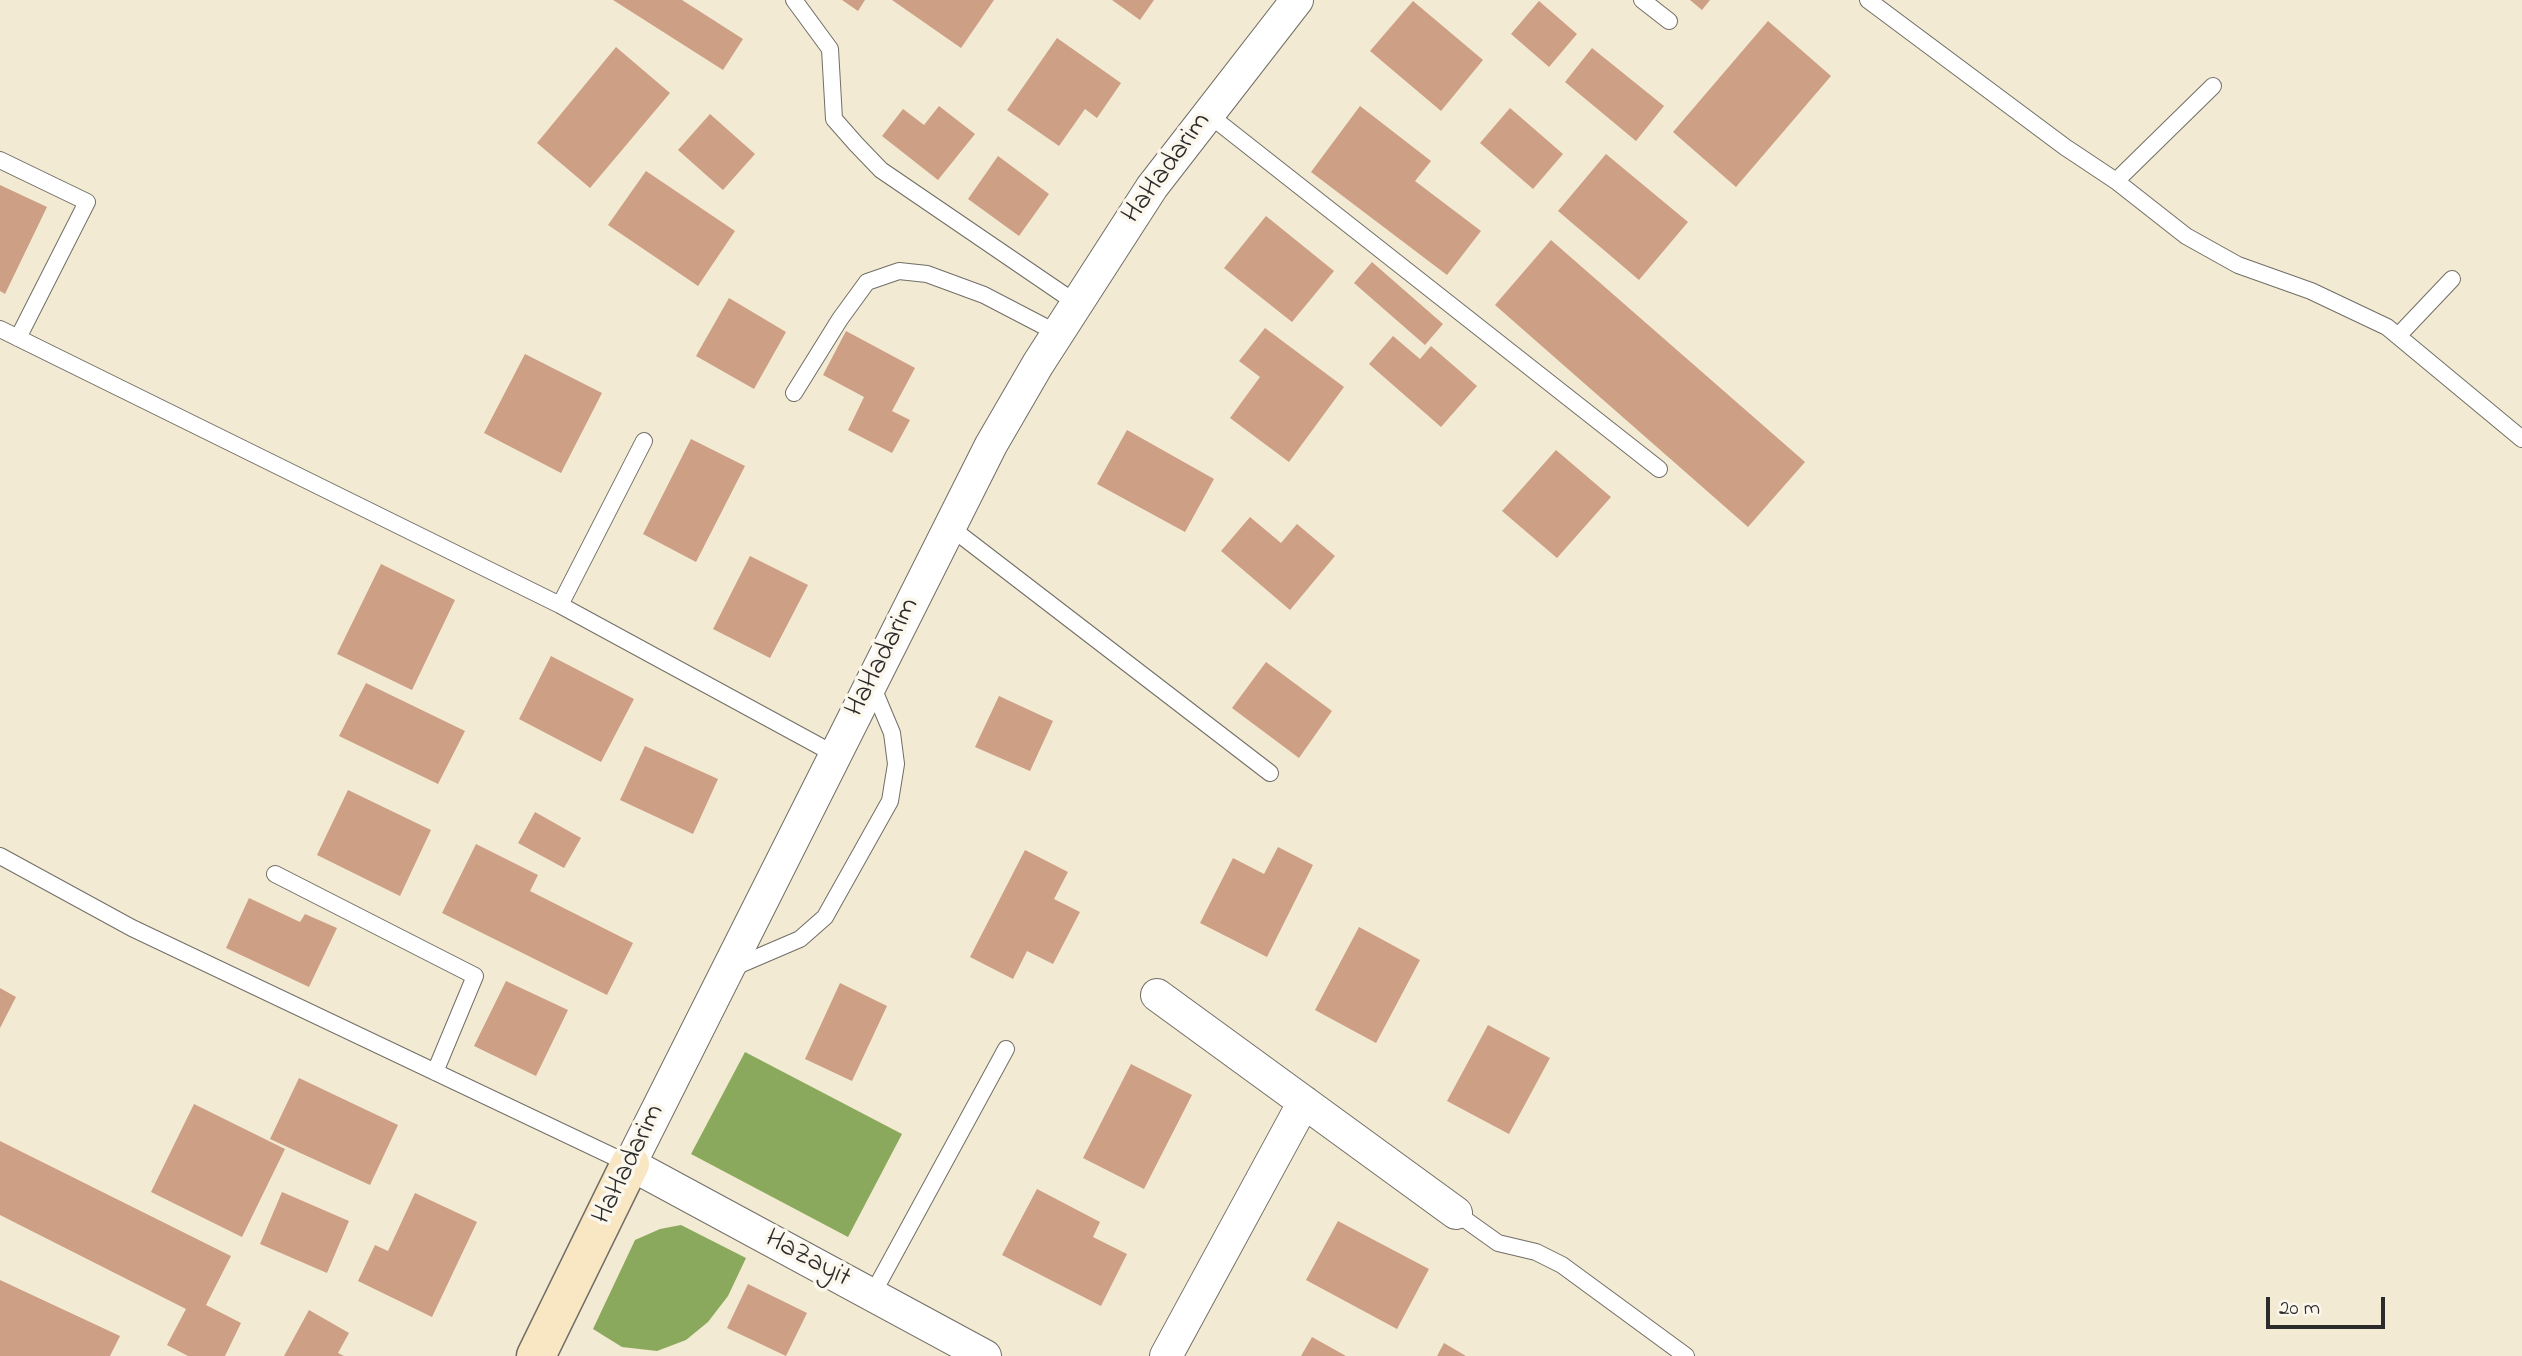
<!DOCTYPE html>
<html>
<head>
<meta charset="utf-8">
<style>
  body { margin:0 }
  #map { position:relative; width:2522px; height:1356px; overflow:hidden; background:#f3ead3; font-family:"Indie Flower",sans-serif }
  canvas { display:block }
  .scale { position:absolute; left:2266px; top:1297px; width:119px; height:32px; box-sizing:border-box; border:4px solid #2b2b2b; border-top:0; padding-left:9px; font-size:21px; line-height:24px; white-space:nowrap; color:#2b2b2b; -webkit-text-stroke:5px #fbf7ec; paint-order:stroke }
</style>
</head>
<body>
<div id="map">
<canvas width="2522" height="1356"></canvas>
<div class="scale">20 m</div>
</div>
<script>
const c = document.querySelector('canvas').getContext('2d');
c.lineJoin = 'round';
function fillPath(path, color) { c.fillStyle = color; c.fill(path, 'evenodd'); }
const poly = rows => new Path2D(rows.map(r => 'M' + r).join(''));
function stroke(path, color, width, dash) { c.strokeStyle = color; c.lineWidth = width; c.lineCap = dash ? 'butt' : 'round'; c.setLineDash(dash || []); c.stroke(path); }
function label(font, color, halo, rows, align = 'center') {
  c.font = font + ' "Indie Flower",sans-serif'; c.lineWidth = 7; c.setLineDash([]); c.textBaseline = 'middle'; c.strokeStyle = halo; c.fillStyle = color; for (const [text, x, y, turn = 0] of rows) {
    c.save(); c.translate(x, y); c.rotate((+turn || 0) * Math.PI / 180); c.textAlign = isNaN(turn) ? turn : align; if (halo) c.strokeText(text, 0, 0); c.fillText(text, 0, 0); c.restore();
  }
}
fillPath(poly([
  [745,1052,902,1134,848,1237,691,1154],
  [681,1225,746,1258,728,1296,708,1322,686,1340,657,1351,622,1347,593,1329,635,1240,660,1229]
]), '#8ba95c');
fillPath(poly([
  [613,0,682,0,743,39,723,70],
  [842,0,865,0,858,11],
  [892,0,994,0,961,48],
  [1112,0,1154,0,1140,20],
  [1690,0,1710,0,1702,10],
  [1413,1,1483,60,1441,111,1370,51],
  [1539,1,1577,34,1549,67,1511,34],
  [1768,21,1831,76,1736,187,1673,132],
  [1057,38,1121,83,1097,118,1085,109,1059,146,1007,110],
  [616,47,670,93,590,188,537,143],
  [1592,48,1664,106,1636,141,1565,82],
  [939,106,975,134,938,180,882,136,903,109,924,125],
  [1360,106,1431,161,1415,181,1481,231,1447,275,1311,172],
  [1510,108,1563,154,1533,189,1480,143],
  [710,114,755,154,723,190,678,150],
  [1606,154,1688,222,1639,280,1558,211],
  [998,156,1049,194,1019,236,968,199],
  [646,171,735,231,698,286,608,225],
  [0,185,47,207,5,294,0,291],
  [1266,216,1334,271,1292,322,1224,268],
  [1551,240,1805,462,1748,527,1495,305],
  [1372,262,1443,324,1425,345,1354,283],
  [729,298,786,332,754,389,696,356],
  [1265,328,1344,387,1289,462,1230,418,1260,377,1239,361],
  [846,331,915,368,892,411,910,420,892,453,848,430,864,397,823,375],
  [1393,336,1420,359,1431,346,1477,386,1441,427,1369,364],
  [525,354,602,393,561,473,484,433],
  [1127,430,1214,479,1185,532,1097,484],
  [691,439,745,466,696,562,643,534],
  [1556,450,1611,497,1557,558,1502,511],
  [1250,517,1281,543,1297,524,1335,556,1290,610,1221,551],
  [750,556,808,585,770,658,713,629],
  [381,564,455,600,412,690,337,654],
  [551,656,634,699,601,762,519,719],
  [1266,662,1332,711,1299,758,1232,708],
  [366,683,465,731,438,784,339,736],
  [999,696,1053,721,1030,771,975,747],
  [645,746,718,779,693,834,620,800],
  [348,790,431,830,400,896,317,855],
  [535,812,581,838,564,868,518,843],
  [476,844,538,875,530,891,633,943,607,995,442,913],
  [1278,847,1313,865,1267,957,1200,923,1233,858,1264,874],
  [1025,850,1068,872,1054,899,1080,912,1053,964,1027,951,1013,979,970,957],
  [249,898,300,922,305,914,337,928,309,987,226,948],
  [1359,927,1420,960,1376,1043,1315,1010],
  [506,981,568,1010,536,1076,474,1046],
  [840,983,887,1006,852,1081,805,1059],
  [0,988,16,997,0,1028],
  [1488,1025,1550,1058,1509,1134,1447,1101],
  [1131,1064,1192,1095,1144,1189,1083,1158],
  [299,1078,398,1125,370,1185,270,1139],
  [194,1104,285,1149,242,1237,151,1192],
  [0,1141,231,1256,206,1305,241,1323,225,1356,188,1356,167,1345,186,1309,0,1215],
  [1037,1189,1100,1222,1093,1237,1127,1254,1101,1306,1002,1255],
  [282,1192,349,1221,327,1273,260,1244],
  [415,1193,477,1222,432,1317,358,1281,375,1245,388,1251],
  [1338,1221,1429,1269,1397,1329,1306,1280],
  [0,1280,120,1336,110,1356,0,1356],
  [748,1284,807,1313,786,1356,727,1328],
  [309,1310,349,1333,338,1353,344,1356,284,1356],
  [1312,1337,1346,1356,1301,1356],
  [1444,1343,1466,1356,1437,1356]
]), '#cd9f84');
const lane = poly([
  [794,0,830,49,834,119,856,144,881,170,1076,303],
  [1642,0,1669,21],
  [1868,0,2065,147,2116,181,2213,86],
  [1208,114,1659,469],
  [0,160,87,202,18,338],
  [2116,181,2186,236,2238,265,2311,291,2387,327,2522,439],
  [0,329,560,605,836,755],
  [2398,336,2452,279],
  [794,393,840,319,867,282,899,271,927,274,984,295,1057,333],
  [950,527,1270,773],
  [560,605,644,441],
  [0,856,132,928,629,1164],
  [275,874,475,976,435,1072],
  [730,969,800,939,825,917,890,801,896,764,892,733,871,683],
  [1456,1213,1498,1243,1536,1252,1562,1265,1686,1356],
  [872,1295,1006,1049]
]);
const street = poly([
  [1157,995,1456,1213],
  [985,1356,630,1164,991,445,1038,364,1152,187,1297,0],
  [1166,1356,1304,1102]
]);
const secondary = poly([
  [536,1356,630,1164]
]);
stroke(lane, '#716e66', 18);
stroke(street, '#716e66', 34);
stroke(secondary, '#716e66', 41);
stroke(lane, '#fff', 16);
stroke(street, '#fff', 32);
stroke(secondary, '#f9e7c3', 38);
label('28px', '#2b2b2b', '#fbf7ec', [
  ["HaHadarim",1168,169,-54],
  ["HaHadarim",884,658,-63],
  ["HaHadarim",630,1165,-64],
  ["HaZayit",807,1260,28]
]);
</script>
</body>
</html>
